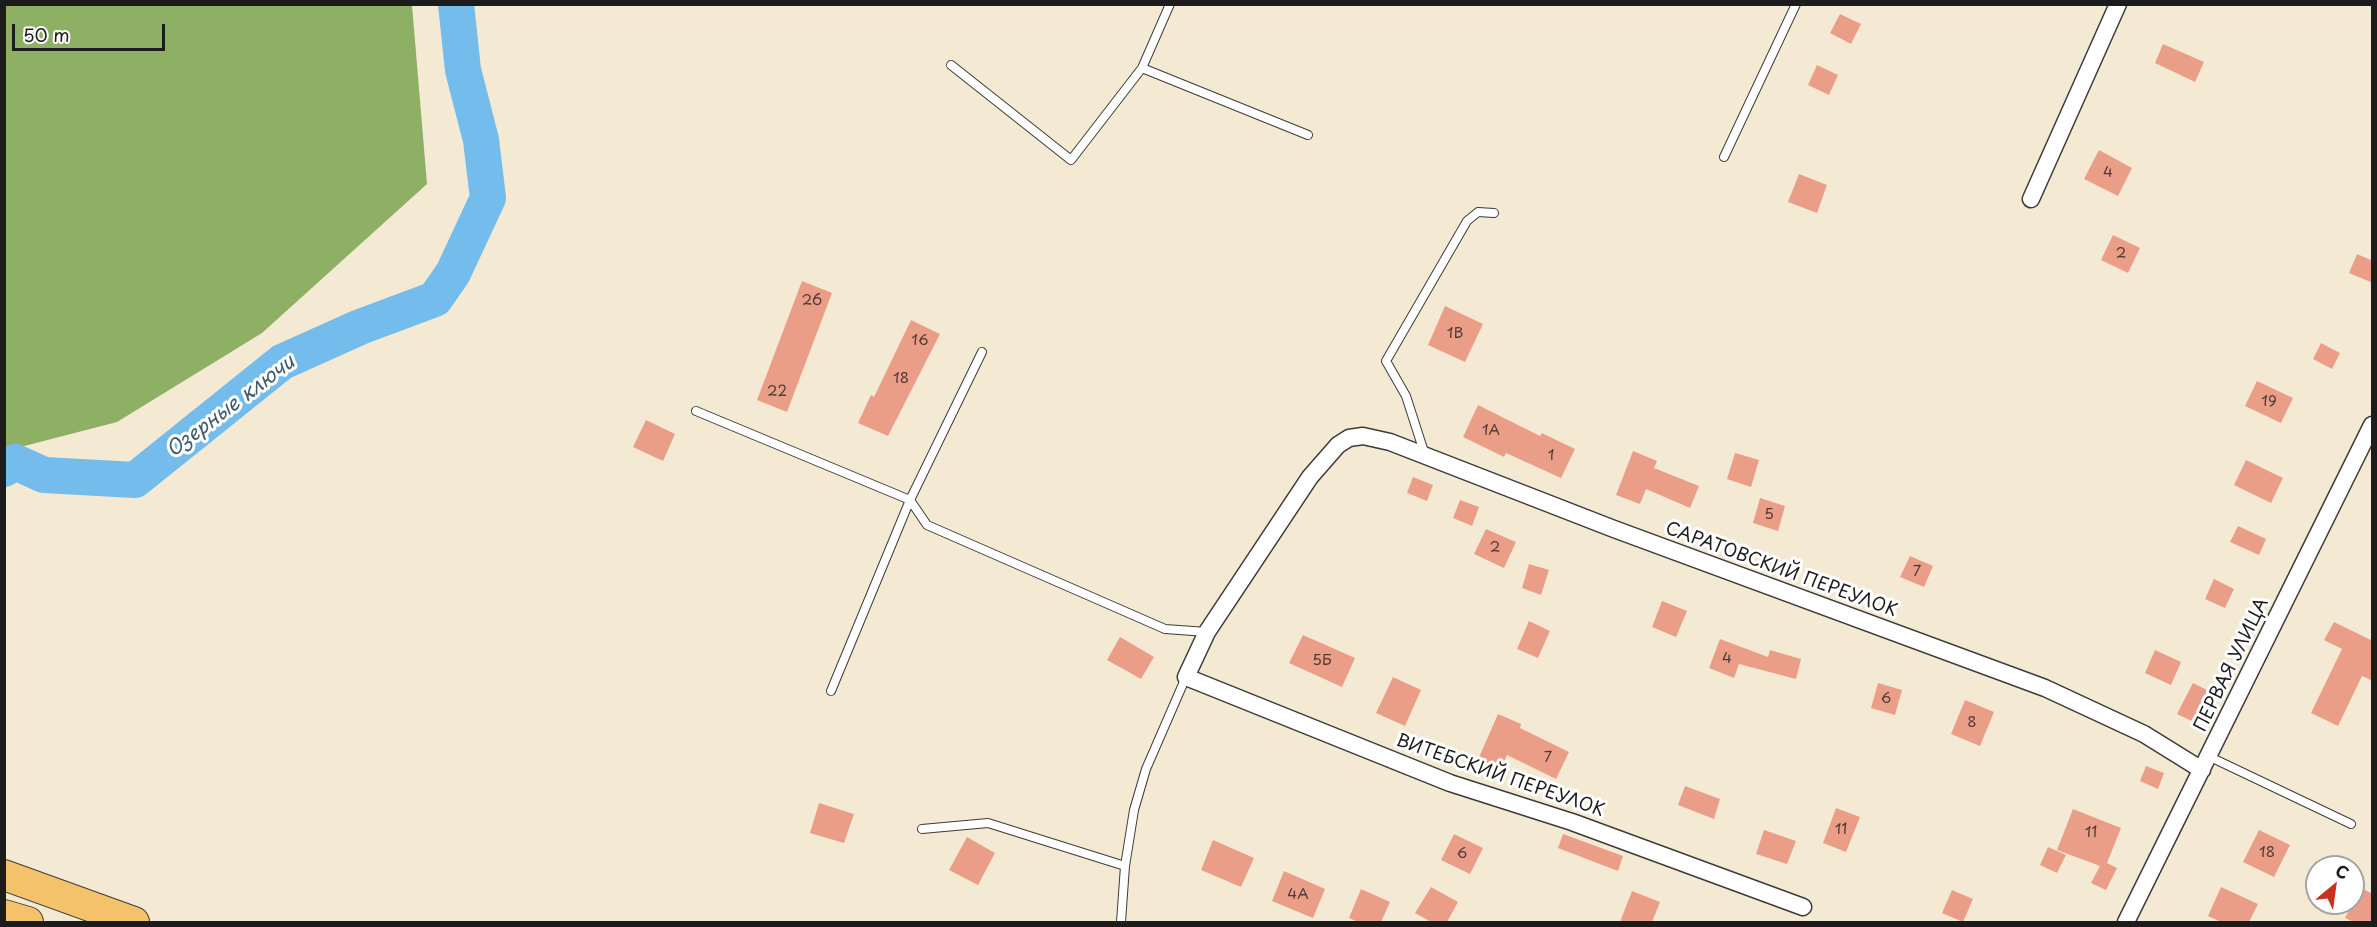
<!DOCTYPE html>
<html>
<head>
<meta charset="utf-8">
<style>
  body { margin:0 }
  #map { position:relative; width:2377px; height:927px; overflow:hidden; background:#f4ead4; font-family:"Playpen Sans",sans-serif }
  canvas { display:block }
  .frame { position:absolute; inset:0; border:6px solid #1c1c1c; pointer-events:none }
  .north { position:absolute; left:2305px; top:855px; width:60px; height:60px; box-sizing:border-box; background:#fff; border:2px solid #a4a4a4; border-radius:50%; rotate:29deg; font-size:16px; font-weight:700; line-height:24px; text-align:center; color:#1c1c1c }
  .north::after { content:''; display:block; margin:auto; width:21px; height:27px; background:#c8321e; clip-path:polygon(50% 0,100% 100%,50% 72%,0 100%) }
  .scale { position:absolute; left:12px; top:24px; width:153px; height:27px; box-sizing:border-box; border:3px solid #1c1c1c; border-top:0; padding-left:8px; font-size:18px; line-height:21px; white-space:nowrap; color:#1c1c1c; -webkit-text-stroke:4px #fff; paint-order:stroke }
</style>
</head>
<body>
<div id="map">
<canvas width="2377" height="927"></canvas>
<div class="frame"></div>
<div class="north">С</div>
<div class="scale">50 m</div>
</div>
<script>
const c = document.querySelector('canvas').getContext('2d');
c.lineJoin = 'round';
function fillPath(path, color) { c.fillStyle = color; c.fill(path, 'evenodd'); }
const poly = rows => new Path2D(rows.map(r => 'M' + r).join(''));
function stroke(path, color, width, dash) { c.strokeStyle = color; c.lineWidth = width; c.lineCap = dash ? 'butt' : 'round'; c.setLineDash(dash || []); c.stroke(path); }
function label(font, color, halo, rows, align = 'center') {
  c.font = font + ' "Playpen Sans",sans-serif'; c.lineWidth = 6; c.setLineDash([]); c.textBaseline = 'middle'; c.strokeStyle = halo; c.fillStyle = color; for (const [text, x, y, turn = 0] of rows) {
    c.save(); c.translate(x, y); c.rotate((+turn || 0) * Math.PI / 180); c.textAlign = isNaN(turn) ? turn : align; if (halo) c.strokeText(text, 0, 0); c.fillText(text, 0, 0); c.restore();
  }
}
fillPath(poly([
  [5,4,412,5,427,184,262,333,117,422,5,451]
]), '#8eb064');
stroke(poly([
  [4,469,15,462,44,475,135,480,282,362,360,327,435,299,453,273,488,198,481,140,463,70,456,4]
]), '#73bceb', 36);
fillPath(poly([
  [1840,14,1861,24,1851,44,1830,33],
  [2163,44,2204,62,2195,82,2155,63],
  [1817,65,1838,75,1829,95,1808,85],
  [2099,150,2132,168,2118,196,2084,179],
  [1799,174,1827,185,1817,213,1788,202],
  [2113,235,2140,248,2128,273,2101,260],
  [2357,254,2373,261,2373,283,2349,273],
  [802,281,832,293,787,412,757,400],
  [1445,306,1483,324,1465,362,1428,345],
  [911,320,940,334,888,436,858,423,871,395,874,397],
  [2321,343,2340,353,2332,369,2313,359],
  [2257,381,2293,398,2281,423,2245,406],
  [1478,405,1540,436,1542,433,1575,449,1561,478,1506,453,1504,457,1463,437],
  [646,420,675,434,663,461,633,447],
  [1633,451,1657,461,1654,468,1699,486,1690,508,1646,489,1640,504,1616,495],
  [1735,453,1759,460,1751,487,1727,479],
  [2246,460,2283,478,2271,503,2234,485],
  [1413,477,1433,485,1427,501,1407,493],
  [1760,498,1785,506,1778,531,1753,523],
  [1460,500,1479,507,1472,526,1453,518],
  [2238,526,2266,539,2259,555,2230,542],
  [1486,529,1516,542,1504,568,1474,554],
  [1910,556,1933,566,1924,587,1900,577],
  [1529,564,1549,570,1541,595,1522,588],
  [2214,579,2234,589,2225,608,2205,599],
  [1662,601,1687,611,1676,637,1652,627],
  [1529,621,1550,631,1538,658,1517,649],
  [2334,622,2373,641,2373,681,2362,676,2338,726,2311,713,2342,649,2324,640],
  [1303,635,1355,658,1342,687,1289,663],
  [1120,637,1154,657,1141,679,1107,660],
  [1720,639,1768,657,1770,650,1801,659,1796,679,1739,664,1734,678,1709,668],
  [2155,650,2181,662,2171,685,2145,673],
  [1393,677,1421,690,1405,726,1376,713],
  [1878,683,1902,690,1895,715,1871,708],
  [2193,683,2209,691,2194,722,2177,714],
  [1965,700,1994,712,1980,746,1951,734],
  [1498,714,1521,724,1520,728,1569,752,1556,779,1507,755,1500,772,1477,762],
  [2146,766,2164,773,2158,789,2140,781],
  [1685,786,1720,799,1714,819,1678,805],
  [819,803,854,814,844,843,810,833],
  [1836,808,1860,817,1846,852,1823,843],
  [2073,809,2121,828,2107,863,2117,868,2106,890,2091,883,2100,866,2057,850],
  [1764,830,1796,841,1787,864,1756,854],
  [2259,830,2290,845,2274,877,2243,862],
  [1454,834,1483,848,1470,874,1441,860],
  [1563,834,1623,856,1618,871,1558,848],
  [967,837,995,853,978,885,949,870],
  [1213,840,1254,858,1241,887,1201,870],
  [2048,847,2066,855,2057,873,2040,865],
  [1284,871,1325,889,1313,918,1272,901],
  [1431,887,1458,902,1447,922,1431,922,1415,913],
  [2221,887,2258,904,2249,922,2221,922,2208,916],
  [2361,888,2373,894,2373,922,2354,922,2345,918],
  [1361,889,1390,902,1381,922,1358,922,1349,918],
  [1952,890,1973,899,1963,922,1942,913],
  [1632,891,1660,902,1652,922,1620,922]
]), '#eb9e87');
const lane = poly([
  [951,65,1071,160,1142,68,1308,135],
  [1142,68,1170,4],
  [1724,157,1796,4],
  [696,411,910,500,927,525,1165,629,1207,632],
  [1425,455,1406,396,1386,361,1467,221,1478,212,1494,213],
  [831,691,910,500,982,352],
  [2208,756,2351,824],
  [922,829,988,823,1125,866],
  [1121,922,1125,866,1134,810,1146,769,1186,677]
]);
const street = poly([
  [2031,199,2118,4],
  [1803,907,1572,822,1450,783,1186,677,1207,632,1310,477,1338,445,1349,438,1363,436,1390,442,1614,529,2045,688,2144,734,2202,770],
  [2126,922,2372,425]
]);
const highway = poly([
  [4,875,134,922],
  [4,915,28,922]
]);
stroke(lane, '#3c3b38', 10);
stroke(street, '#3c3b38', 19);
stroke(highway, '#3c3b38', 32);
stroke(lane, '#fff', 8);
stroke(street, '#fff', 16);
stroke(highway, '#f4c26a', 30);
label('15px', '#503c37', null, [
  ["4",2108,173],
  ["2",2121,254],
  ["26",812,301],
  ["1В",1455,334],
  ["16",920,341],
  ["18",901,379],
  ["22",777,392],
  ["19",2269,402],
  ["1А",1491,431],
  ["1",1551,456],
  ["5",1769,515],
  ["2",1495,548],
  ["7",1917,572],
  ["4",1727,659],
  ["5Б",1322,661],
  ["6",1886,699],
  ["8",1972,723],
  ["7",1548,758],
  ["11",1841,830],
  ["11",2091,833],
  ["18",2267,853],
  ["6",1462,854],
  ["4А",1298,895]
]);
label('18px', '#1c1c1c', '#fff', [
  ["САРАТОВСКИЙ ПЕРЕУЛОК",1781,570,20],
  ["ПЕРВАЯ УЛИЦА",2232,665,-64],
  ["ВИТЕБСКИЙ ПЕРЕУЛОК",1500,776,19]
]);
label('italic 20px', '#3f5c6f', '#fff', [
  ["Озерные ключи",231,407,-37]
]);
</script>
</body>
</html>
